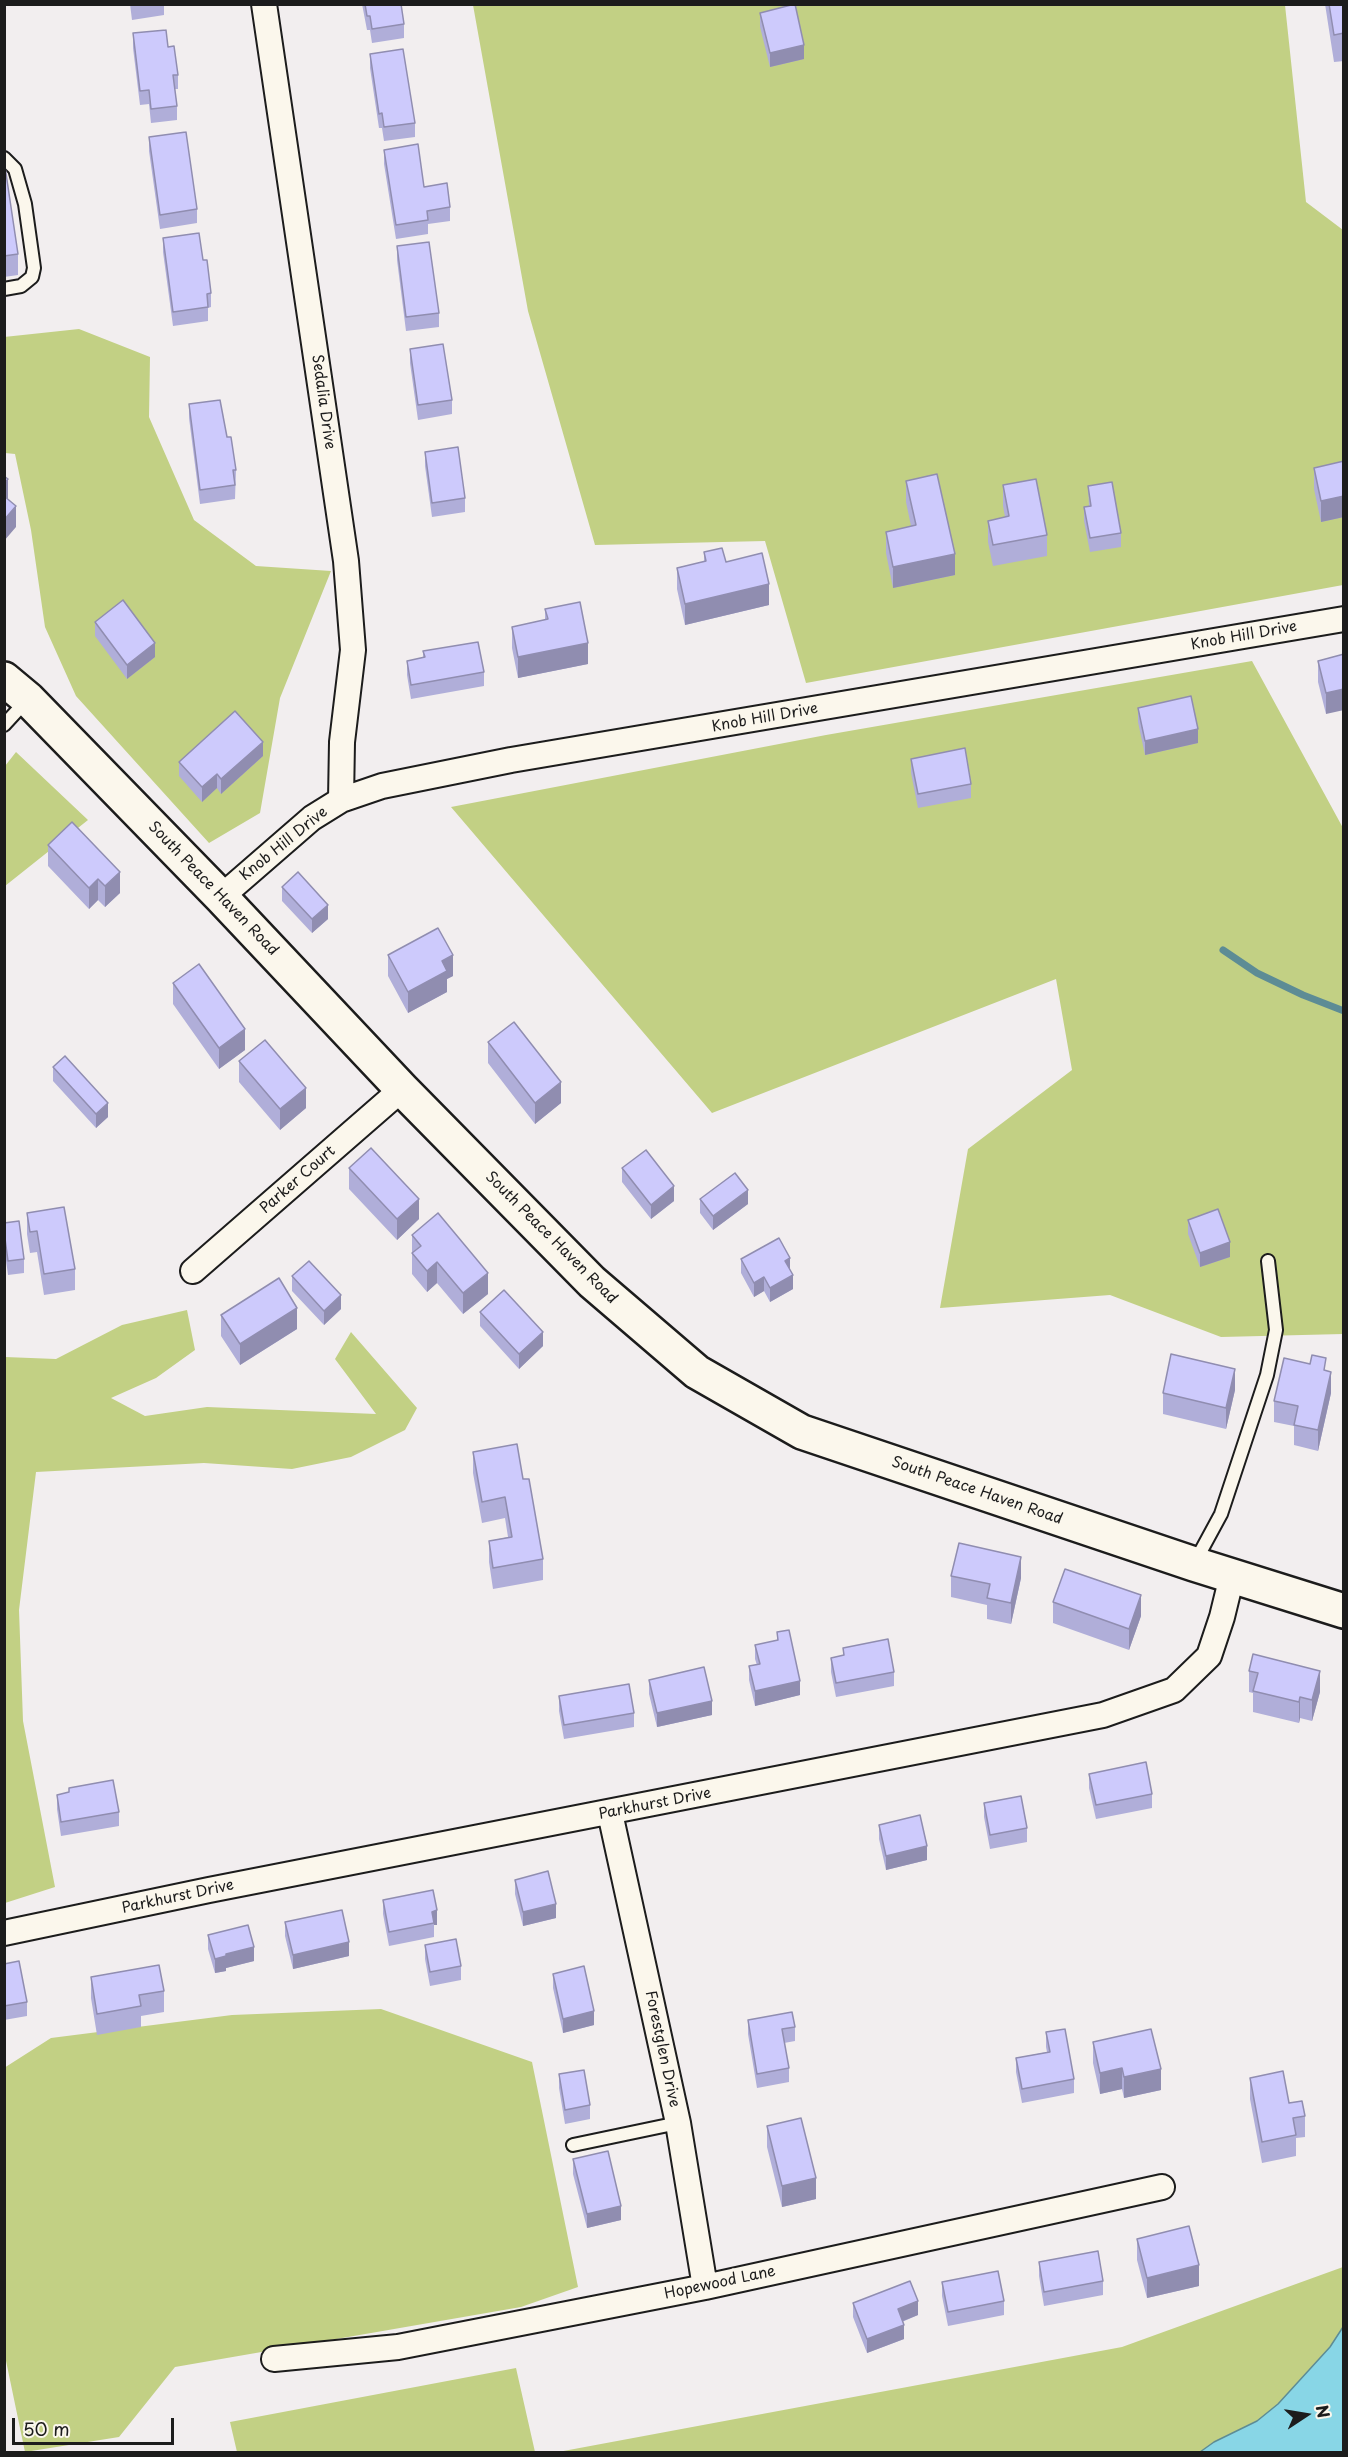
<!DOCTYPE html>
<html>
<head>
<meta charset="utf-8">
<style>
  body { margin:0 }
  #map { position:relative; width:1348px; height:2457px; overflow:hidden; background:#f2eeef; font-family:"Playpen Sans",sans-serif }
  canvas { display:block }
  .frame { position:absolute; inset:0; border:6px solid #1c1c1c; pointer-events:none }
  .north { position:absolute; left:1276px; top:2385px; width:60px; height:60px; -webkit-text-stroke:4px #fbf7ec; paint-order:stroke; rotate:78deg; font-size:16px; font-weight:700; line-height:24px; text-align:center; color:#1c1c1c }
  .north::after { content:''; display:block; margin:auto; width:21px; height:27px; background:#1c1c1c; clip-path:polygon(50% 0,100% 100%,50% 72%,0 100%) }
  .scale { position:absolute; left:12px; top:2418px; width:162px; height:27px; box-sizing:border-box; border:3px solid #1c1c1c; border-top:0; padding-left:8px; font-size:18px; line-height:21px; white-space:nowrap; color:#1c1c1c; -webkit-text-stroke:4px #fbf7ec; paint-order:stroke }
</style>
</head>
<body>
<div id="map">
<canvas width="1348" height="2457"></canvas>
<div class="frame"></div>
<div class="north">N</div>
<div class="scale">50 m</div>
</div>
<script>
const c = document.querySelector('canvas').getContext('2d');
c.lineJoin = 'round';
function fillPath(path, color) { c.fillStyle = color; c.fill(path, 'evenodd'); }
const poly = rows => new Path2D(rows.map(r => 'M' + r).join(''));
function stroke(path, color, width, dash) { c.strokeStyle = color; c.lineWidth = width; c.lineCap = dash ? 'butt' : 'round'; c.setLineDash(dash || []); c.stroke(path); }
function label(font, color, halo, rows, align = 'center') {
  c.font = font + ' "Playpen Sans",sans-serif'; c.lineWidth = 6; c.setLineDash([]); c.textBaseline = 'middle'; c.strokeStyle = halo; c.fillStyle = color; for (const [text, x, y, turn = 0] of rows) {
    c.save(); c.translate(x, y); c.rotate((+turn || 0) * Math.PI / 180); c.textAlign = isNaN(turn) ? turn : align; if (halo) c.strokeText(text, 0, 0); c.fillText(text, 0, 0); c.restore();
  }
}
fillPath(poly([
  [473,5,1285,5,1306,202,1343,230,1343,585,806,683,765,541,595,545,528,311],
  [79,329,150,357,149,417,194,520,256,566,331,571,280,698,260,813,209,843,76,696,45,627,31,530,15,454,5,453,4,337],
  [1252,661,1343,828,1343,1334,1221,1337,1110,1295,940,1308,968,1149,1072,1070,1056,979,712,1113,451,807,826,735],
  [16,752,88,820,5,886,5,766],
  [187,1310,195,1350,156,1378,111,1398,145,1416,207,1407,376,1414,335,1359,351,1332,417,1408,405,1430,351,1457,292,1469,204,1463,36,1472,19,1610,23,1721,55,1887,5,1903,5,1357,56,1359,122,1325],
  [381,2009,532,2062,578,2287,521,2307,175,2367,119,2437,25,2452,5,2356,4,2068,51,2038,232,2015],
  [1343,2267,1343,2452,558,2452,1122,2347],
  [516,2368,535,2452,237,2452,230,2422]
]), '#c2d084');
const water = poly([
  [1343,2327,1343,2452,1200,2452,1214,2442,1257,2421,1278,2404,1330,2347,1343,2327]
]);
fillPath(water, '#88d6e6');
stroke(water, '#5d8c95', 1.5);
stroke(poly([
  [1223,950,1257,973,1303,995,1344,1011]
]), '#5d8c95', 7);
const lane = poly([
  [4,158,15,169,25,204,34,268,32,277,21,286,4,289],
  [4,725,27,700],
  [1195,1562,1221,1514,1267,1375,1276,1330,1268,1261],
  [573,2145,678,2123]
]);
const street = poly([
  [264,4,346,561,353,650,342,742,341,800],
  [221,897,312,818,341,800,382,786,511,760,1344,619],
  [193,1271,402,1089],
  [610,1813,678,2123,705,2287],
  [4,1933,209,1890,1103,1715,1174,1690,1209,1656,1222,1617,1232,1576],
  [274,2359,398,2347,705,2287,1162,2187]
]);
const secondary = poly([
  [4,679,28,699,221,897,402,1089,592,1282,697,1372,802,1432,1194,1564,1344,1611]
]);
stroke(lane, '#1c1c1c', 16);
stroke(street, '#1c1c1c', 28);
stroke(secondary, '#1c1c1c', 38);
stroke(lane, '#fbf7ec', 12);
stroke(street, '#fbf7ec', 24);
stroke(secondary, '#fbf7ec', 33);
fillPath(poly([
  [130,4,164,4,164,15,132,20],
  [362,4,401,4,404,24,404,38,372,43,370,30,367,30],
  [1325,4,1344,4,1344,61,1334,62],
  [760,13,804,59,770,67,760,27],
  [133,33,168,47,178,75,178,89,175,89,177,106,177,120,151,123,149,104,140,105,133,48],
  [370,54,415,123,415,137,384,141,382,128,379,128,370,68],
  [149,137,197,209,197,223,160,229,149,151],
  [384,150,424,187,450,207,450,221,428,224,428,234,396,239,384,164],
  [4,160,18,254,18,275,4,277],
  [163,238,203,260,211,293,211,307,208,308,208,321,173,326,163,252],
  [397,246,439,313,439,327,406,331,397,260],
  [410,349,452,400,452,414,418,420,410,363],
  [189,404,227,437,236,470,235,499,200,504,189,418],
  [425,452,465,498,465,512,432,517,425,466],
  [1344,461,1344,517,1321,522,1314,489,1314,468],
  [906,481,955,575,893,588,886,553,886,532,911,526,906,502],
  [1003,485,1047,535,1047,556,993,566,988,542,988,521,1005,517,1003,506],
  [1088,486,1121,533,1121,547,1090,552,1084,521,1084,507,1089,506],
  [704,552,726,562,769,605,685,625,677,589,677,568,704,562],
  [545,609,588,664,518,678,512,648,512,627,545,620],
  [95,622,155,657,127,679,95,636],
  [423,651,484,672,484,686,411,699,407,675,407,661,423,658],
  [1344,654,1326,714,1318,682,1318,661],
  [1138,708,1198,743,1145,755,1138,722],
  [263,756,221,794,217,788,202,802,179,776,179,762],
  [911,759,971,784,971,798,918,808,911,773],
  [48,845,120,893,105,907,98,900,89,909,48,866],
  [282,887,328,919,312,933,282,901],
  [388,955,453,976,447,979,447,992,408,1013,388,976],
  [173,983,245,1050,219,1069,173,1004],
  [488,1042,561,1103,535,1124,488,1063],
  [239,1061,306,1108,280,1130,239,1082],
  [53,1067,108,1117,96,1128,53,1081],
  [349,1168,419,1219,397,1240,349,1189],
  [622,1168,674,1201,651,1219,622,1182],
  [700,1199,748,1204,713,1230,700,1213],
  [27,1213,75,1269,75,1290,44,1295,37,1252,30,1253,27,1234],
  [1188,1220,1230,1257,1200,1267,1188,1234],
  [4,1223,24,1259,24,1273,8,1275,4,1246],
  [412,1235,488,1294,463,1314,437,1283,427,1292,412,1274],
  [741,1259,790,1269,793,1289,770,1302,764,1291,754,1297,741,1273],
  [292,1276,341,1309,324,1325,292,1291],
  [480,1312,543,1346,519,1369,480,1326],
  [221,1315,297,1329,240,1365,221,1336],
  [1326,1371,1331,1393,1318,1451,1294,1445,1294,1426,1274,1422,1274,1401],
  [1235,1390,1226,1429,1163,1414,1163,1393],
  [473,1452,523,1479,543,1559,543,1580,493,1589,489,1562,489,1541,508,1537,505,1518,482,1523,473,1473],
  [951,1576,1021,1578,1011,1624,987,1619,987,1605,951,1597],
  [1053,1602,1141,1616,1129,1650,1053,1623],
  [777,1632,800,1695,755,1706,749,1680,749,1666,757,1665,755,1659,755,1645,777,1640],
  [843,1648,894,1672,894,1686,836,1697,831,1672,831,1658,843,1656],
  [1249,1671,1320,1692,1312,1721,1300,1718,1299,1723,1253,1712,1253,1693,1249,1692],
  [649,1680,712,1715,657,1727,649,1694],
  [559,1696,634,1713,634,1727,564,1739,559,1711],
  [1089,1774,1152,1794,1152,1808,1096,1819,1089,1788],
  [69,1788,119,1812,119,1826,61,1836,57,1809,57,1795,69,1793],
  [984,1803,1027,1828,1027,1842,990,1849,984,1817],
  [879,1825,927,1860,886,1870,879,1839],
  [515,1880,556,1918,523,1926,515,1894],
  [383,1900,437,1925,434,1925,434,1937,389,1946,383,1914],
  [285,1922,349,1956,293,1969,285,1936],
  [208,1935,254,1961,226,1968,226,1971,215,1973,208,1949],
  [425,1945,461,1966,461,1980,430,1986,425,1959],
  [4,1964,27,2002,27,2016,4,2020],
  [553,1974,594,2025,563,2033,553,1988],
  [91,1977,164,1991,164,2012,141,2016,141,2027,97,2035,91,1998],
  [748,2020,795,2027,795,2041,784,2043,789,2068,789,2082,757,2088,748,2034],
  [1046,2032,1074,2079,1074,2093,1022,2103,1016,2072,1016,2058,1047,2052,1046,2047],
  [1093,2042,1161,2090,1124,2098,1122,2089,1100,2094,1093,2063],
  [559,2074,590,2105,590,2119,565,2124,559,2088],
  [1250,2078,1289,2103,1305,2116,1305,2137,1296,2138,1296,2156,1262,2163,1250,2099],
  [767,2126,816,2199,782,2207,767,2147],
  [573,2159,621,2220,587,2228,573,2174],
  [1137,2239,1199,2286,1147,2298,1137,2260],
  [1039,2262,1103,2281,1103,2295,1044,2306,1039,2276],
  [942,2282,1004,2301,1004,2315,948,2326,942,2296],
  [853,2303,918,2315,902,2322,904,2339,867,2353,853,2317]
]), '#b0aed9');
fillPath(poly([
  [804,45,804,59,770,67,770,53],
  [8,479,8,500,4,505,4,484],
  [1344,496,1344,517,1321,522,1321,501],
  [16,506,16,527,4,541,4,520],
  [955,554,955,575,893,588,893,567],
  [769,584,769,605,685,625,685,604],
  [155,643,155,657,127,679,127,665],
  [588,643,588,664,518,678,518,657],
  [1344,689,1344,710,1326,714,1326,693],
  [1198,729,1198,743,1145,755,1145,741],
  [263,742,263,756,221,794,221,779],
  [217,774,217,788,202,802,202,787],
  [120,872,120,893,105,907,105,886],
  [98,879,98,900,89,909,89,888],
  [328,905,328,919,312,933,312,919],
  [453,955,453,976,447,979,447,992,408,1013,408,992,442,961],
  [245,1029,245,1050,219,1069,219,1048],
  [561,1082,561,1103,535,1124,535,1103],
  [306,1088,306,1108,280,1130,280,1109],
  [108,1103,108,1117,96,1128,96,1114],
  [674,1186,674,1201,651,1219,651,1205],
  [748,1190,748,1204,713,1230,713,1216],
  [419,1199,419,1219,397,1240,397,1219],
  [1230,1242,1230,1257,1200,1267,1200,1253],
  [790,1258,790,1272,785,1261],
  [437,1262,437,1283,427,1292,427,1271],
  [488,1273,488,1294,463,1314,463,1293],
  [793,1275,793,1289,770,1302,770,1288],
  [764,1277,764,1291,754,1297,754,1283],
  [341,1295,341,1309,324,1325,324,1311],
  [297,1308,297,1329,240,1365,240,1344],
  [543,1332,543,1346,519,1369,519,1354],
  [1235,1369,1235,1390,1226,1429,1226,1408],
  [1331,1372,1331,1393,1318,1451,1318,1430],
  [1021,1557,1021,1578,1011,1624,1011,1603],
  [1141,1595,1141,1616,1129,1650,1129,1629],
  [1320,1671,1320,1692,1312,1721,1312,1700],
  [800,1681,800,1695,755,1706,755,1691],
  [1300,1697,1300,1718,1299,1723,1299,1702],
  [712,1701,712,1715,657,1727,657,1713],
  [927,1846,927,1860,886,1870,886,1856],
  [556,1904,556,1918,523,1926,523,1912],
  [437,1910,437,1925,434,1925,432,1912],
  [349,1942,349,1956,293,1969,293,1955],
  [254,1947,254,1961,226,1968,226,1971,215,1973,215,1959,226,1954],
  [594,2011,594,2025,563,2033,563,2019],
  [1122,2068,1122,2089,1100,2094,1100,2073],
  [1161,2069,1161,2090,1124,2098,1124,2077],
  [816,2178,816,2199,782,2207,782,2186],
  [621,2206,621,2220,587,2228,587,2214],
  [1199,2265,1199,2286,1147,2298,1147,2278],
  [918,2301,918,2315,898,2323,898,2309],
  [904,2325,904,2339,867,2353,867,2339]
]), '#908db0');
const building = poly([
  [365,4,401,4,404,24,372,29,370,16,367,16,365,4],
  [795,4,804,45,770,53,760,13,795,4],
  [1329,4,1344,4,1344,33,1334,35,1329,4],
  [166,30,168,47,174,46,178,75,173,75,177,106,151,109,149,90,140,91,133,33,166,30],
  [403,49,415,123,384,127,382,113,379,114,370,54,403,49],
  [186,132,197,209,160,215,149,137,186,132],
  [418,144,424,187,447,183,450,207,427,211,428,220,396,225,384,150,418,144],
  [4,160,18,254,4,256,4,160],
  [199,233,203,260,207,260,211,293,207,294,208,307,173,312,163,238,199,233],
  [429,242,439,313,406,317,397,246,429,242],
  [443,344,452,400,418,405,410,349,443,344],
  [220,400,227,437,231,437,236,470,233,470,235,485,200,490,189,404,220,400],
  [458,447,465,498,432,503,425,452,458,447],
  [1344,461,1344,496,1321,501,1314,468,1344,461],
  [937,474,955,554,893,567,886,532,916,525,906,481,937,474],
  [4,476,8,479,4,484,4,476],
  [1036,479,1047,535,993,545,988,521,1009,516,1003,485,1036,479],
  [1112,482,1121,533,1090,538,1084,507,1091,506,1088,486,1112,482],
  [4,496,16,506,4,520,4,496],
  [722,548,726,562,762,553,769,584,685,604,677,568,706,561,704,552,722,548],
  [123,600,155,643,127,665,95,622,123,600],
  [580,602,588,643,518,657,512,627,548,619,545,609,580,602],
  [478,642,484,672,411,685,407,661,425,657,423,651,478,642],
  [1344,654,1344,689,1326,693,1318,661,1344,654],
  [1191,696,1198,729,1145,741,1138,708,1191,696],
  [235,711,263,742,221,779,217,774,202,787,179,762,235,711],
  [965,748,971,784,918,794,911,759,965,748],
  [72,822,120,872,105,886,98,879,89,888,48,845,72,822],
  [298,872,328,905,312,919,282,887,298,872],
  [438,928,453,955,442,961,447,971,408,992,388,955,438,928],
  [199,964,245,1029,219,1048,173,983,199,964],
  [514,1022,561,1082,535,1103,488,1042,514,1022],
  [265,1040,306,1088,280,1109,239,1061,265,1040],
  [65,1056,108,1103,96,1114,53,1067,65,1056],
  [371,1148,419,1199,397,1219,349,1168,371,1148],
  [646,1150,674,1186,651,1205,622,1168,646,1150],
  [735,1173,748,1190,713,1216,700,1199,735,1173],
  [64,1207,75,1269,44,1274,37,1231,30,1232,27,1213,64,1207],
  [1218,1209,1230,1242,1200,1253,1188,1220,1218,1209],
  [438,1213,488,1273,463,1293,437,1262,427,1271,412,1253,421,1246,412,1235,438,1213],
  [19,1221,24,1259,8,1261,4,1231,4,1223,19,1221],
  [779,1238,790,1258,785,1261,793,1275,770,1288,764,1277,754,1283,741,1259,779,1238],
  [309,1261,341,1295,324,1311,292,1276,309,1261],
  [279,1278,297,1308,240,1344,221,1315,279,1278],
  [504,1290,543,1332,519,1354,480,1312,504,1290],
  [1171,1354,1235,1369,1226,1408,1163,1393,1171,1354],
  [1312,1355,1326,1358,1324,1370,1331,1372,1318,1430,1294,1425,1298,1406,1274,1401,1284,1358,1310,1364,1312,1355],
  [517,1444,523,1479,529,1479,543,1559,493,1568,489,1541,512,1537,505,1497,482,1502,473,1452,517,1444],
  [959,1543,1021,1557,1011,1603,987,1598,990,1584,951,1576,959,1543],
  [1065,1569,1141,1595,1129,1629,1053,1602,1065,1569],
  [789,1630,800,1681,755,1691,749,1666,760,1664,755,1645,778,1640,777,1632,789,1630],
  [888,1639,894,1672,836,1683,831,1658,844,1655,843,1648,888,1639],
  [1253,1654,1320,1671,1312,1700,1300,1697,1299,1702,1253,1691,1258,1673,1249,1671,1253,1654],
  [704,1667,712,1701,657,1713,649,1680,704,1667],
  [629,1684,634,1713,564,1725,559,1696,629,1684],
  [1146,1762,1152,1794,1096,1805,1089,1774,1146,1762],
  [113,1780,119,1812,61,1822,57,1795,69,1792,69,1788,113,1780],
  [1021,1796,1027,1828,990,1835,984,1803,1021,1796],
  [920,1815,927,1846,886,1856,879,1825,920,1815],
  [548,1871,556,1904,523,1912,515,1880,548,1871],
  [433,1890,437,1910,432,1912,434,1923,389,1932,383,1900,433,1890],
  [342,1910,349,1942,293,1955,285,1922,342,1910],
  [248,1925,254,1947,226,1954,226,1956,215,1959,208,1935,248,1925],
  [456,1939,461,1966,430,1972,425,1945,456,1939],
  [19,1961,27,2002,4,2006,4,1964,19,1961],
  [159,1965,164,1991,139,1995,141,2006,97,2014,91,1977,159,1965],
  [584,1966,594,2011,563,2019,553,1974,584,1966],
  [792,2012,795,2027,782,2029,789,2068,757,2074,748,2020,792,2012],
  [1065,2029,1074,2079,1022,2089,1016,2058,1050,2052,1046,2032,1065,2029],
  [1151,2029,1161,2069,1124,2077,1122,2068,1100,2073,1093,2042,1151,2029],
  [584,2070,590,2105,565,2110,559,2074,584,2070],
  [1283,2071,1289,2103,1302,2101,1305,2116,1293,2118,1296,2135,1262,2142,1250,2078,1283,2071],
  [801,2118,816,2178,782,2186,767,2126,801,2118],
  [608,2151,621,2206,587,2214,573,2159,608,2151],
  [1189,2226,1199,2265,1147,2278,1137,2239,1189,2226],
  [1098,2251,1103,2281,1044,2292,1039,2262,1098,2251],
  [998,2271,1004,2301,948,2312,942,2282,998,2271],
  [910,2281,918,2301,898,2309,904,2325,867,2339,853,2303,910,2281]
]);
fillPath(building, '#cdcafc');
stroke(building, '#908db0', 1.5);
label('15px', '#1c1c1c', '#fbf7ec', [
  ["Sedalia Drive",323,402,82],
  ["Knob Hill Drive",1244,636,-10],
  ["Knob Hill Drive",765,718,-10],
  ["Knob Hill Drive",284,844,-39],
  ["South Peace Haven Road",213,889,46],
  ["Parker Court",298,1180,-41],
  ["South Peace Haven Road",551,1238,45],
  ["South Peace Haven Road",977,1491,19],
  ["Parkhurst Drive",655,1804,-11],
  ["Parkhurst Drive",178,1897,-12],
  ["Forestglen Drive",662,2049,78],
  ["Hopewood Lane",720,2283,-12]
]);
</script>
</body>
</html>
